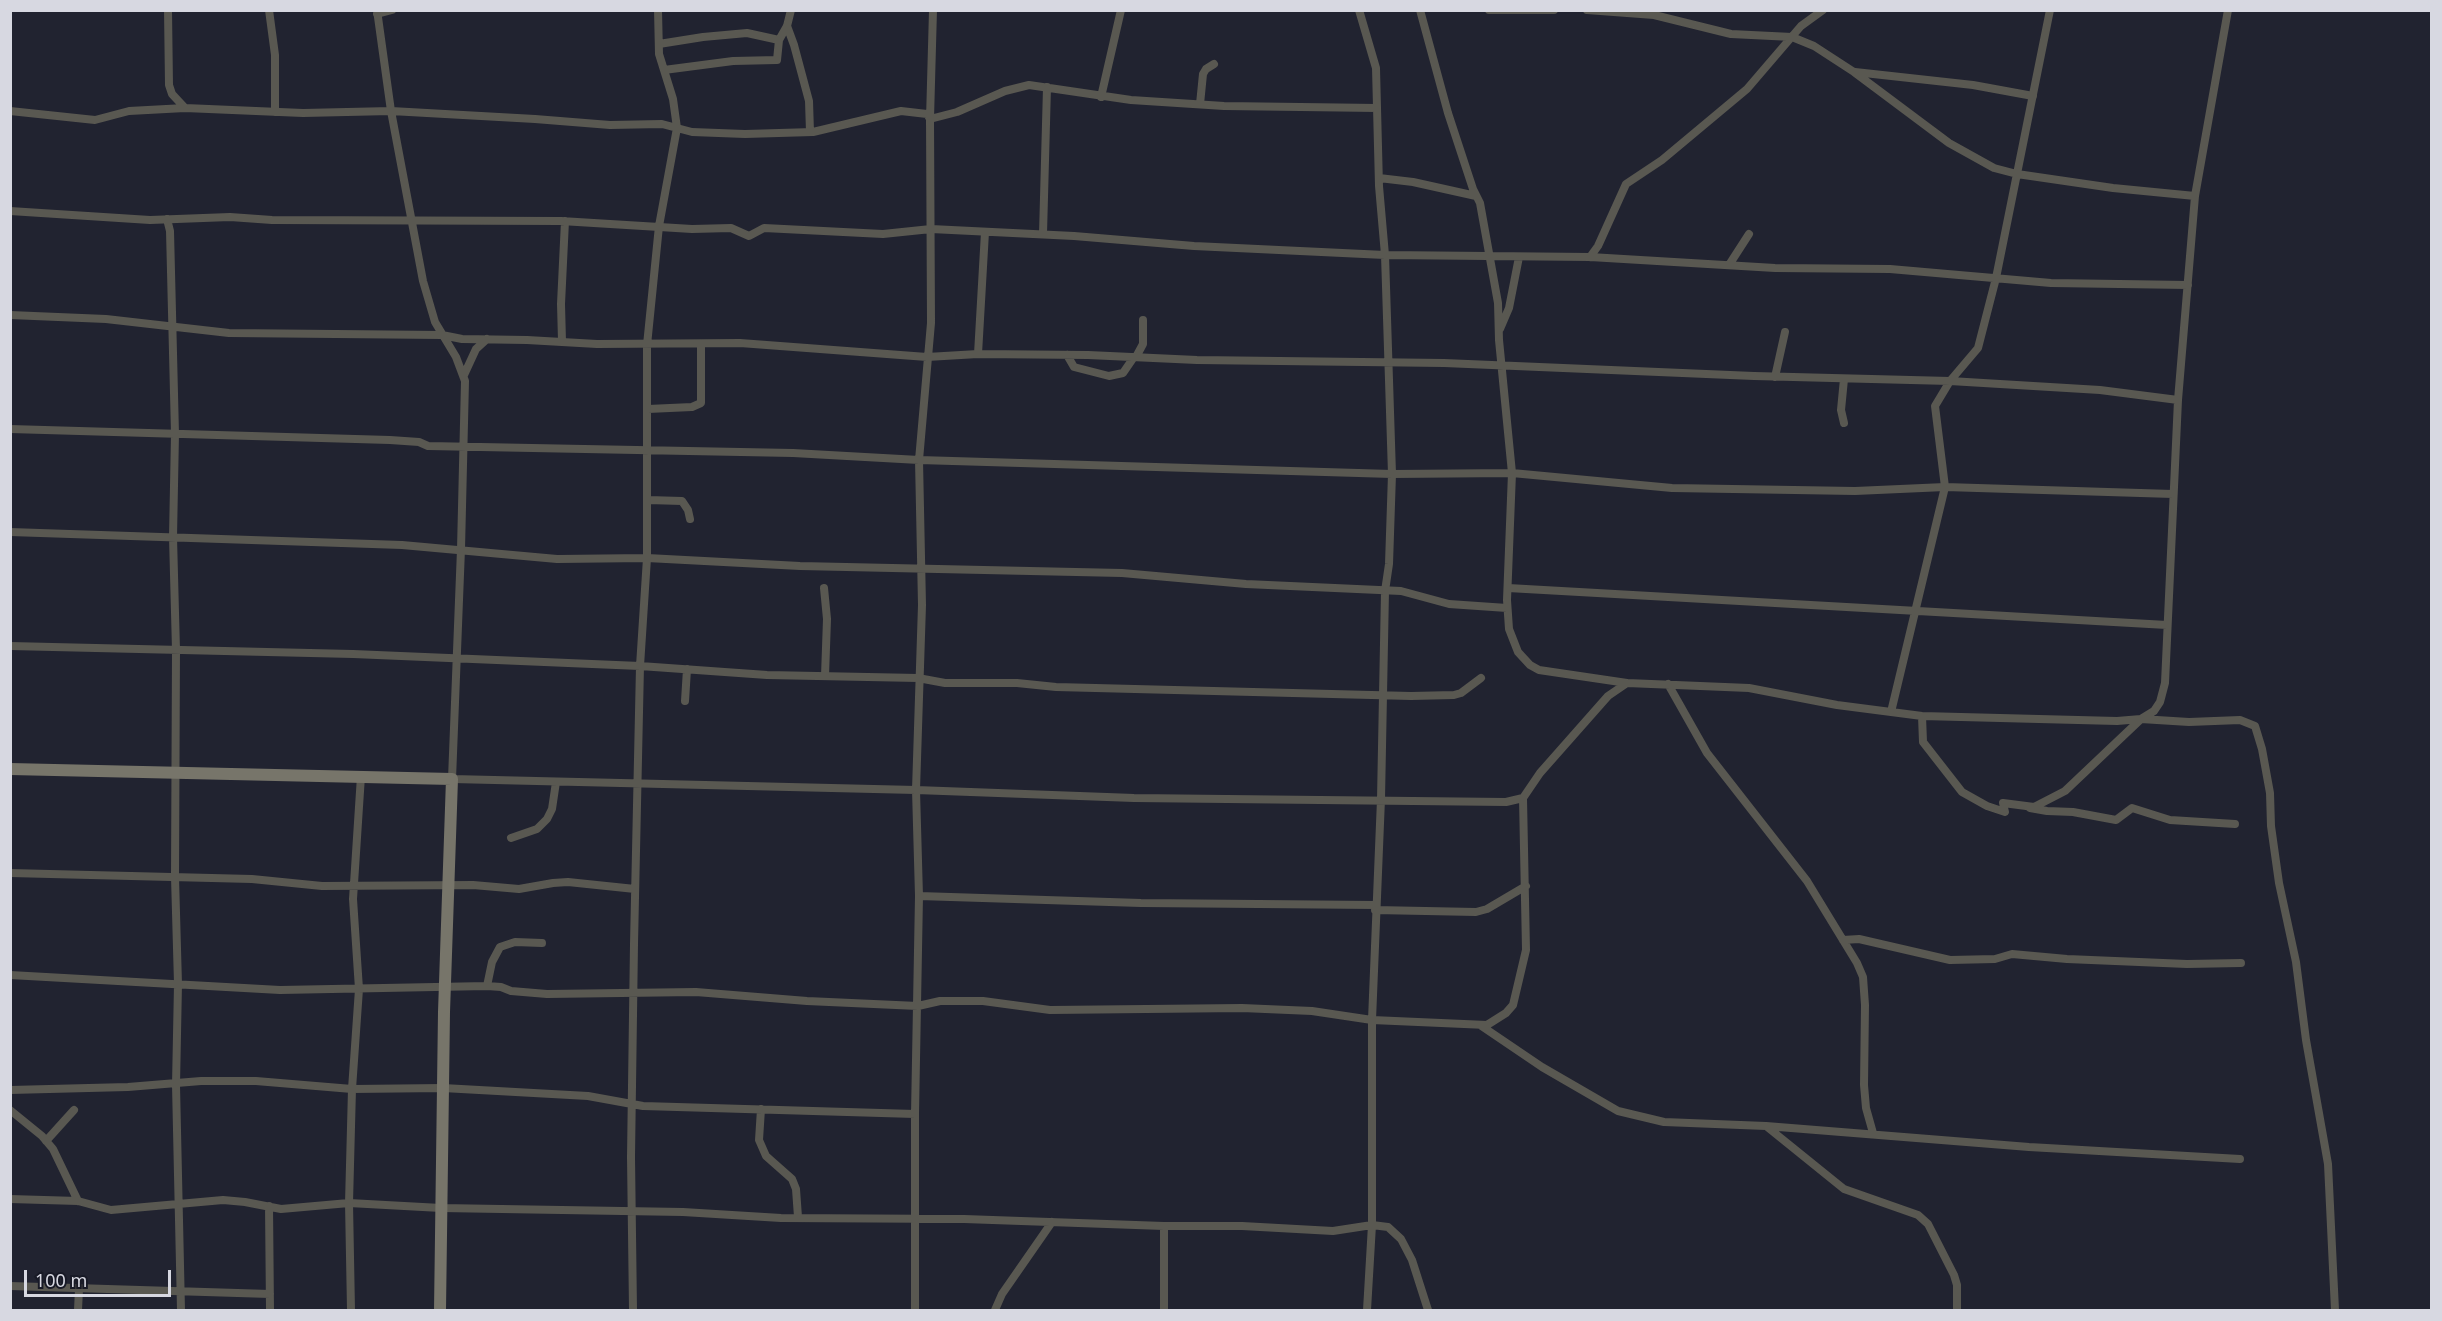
<!DOCTYPE html>
<html>
<head>
<meta charset="utf-8">
<style>
  body { margin:0 }
  #map { position:relative; width:2442px; height:1321px; overflow:hidden; background:#212330; font-family:"Noto Sans",sans-serif }
  canvas { display:block }
  .frame { position:absolute; inset:0; border:12px solid #d7d8e1; pointer-events:none }
  .scale { position:absolute; left:24px; top:1270px; width:147px; height:27px; box-sizing:border-box; border:3px solid #d7d8e1; border-top:0; padding-left:8px; font-size:18px; line-height:21px; white-space:nowrap; color:#d7d8e1; -webkit-text-stroke:4px #181a26; paint-order:stroke }
</style>
</head>
<body>
<div id="map">
<canvas width="2442" height="1321"></canvas>
<div class="frame"></div>
<div class="scale">100 m</div>
</div>
<script>
const c = document.querySelector('canvas').getContext('2d');
c.lineJoin = 'round';
const poly = rows => new Path2D(rows.map(r => 'M' + r).join(''));
function stroke(path, color, width, dash) { c.strokeStyle = color; c.lineWidth = width; c.lineCap = dash ? 'butt' : 'round'; c.setLineDash(dash || []); c.stroke(path); }
stroke(poly([
  [168,10,169,85,172,94,185,108],
  [269,10,275,55,275,112],
  [377,10,391,111,423,281,435,322,456,357,465,381,461,549,452,779,916,790,1134,798,1506,802,1523,798,1540,773,1608,696,1627,683,1749,688,1837,705,1922,716,2117,721,2141,719,2154,711,2160,702,2165,683,2178,400,2195,196,2228,10],
  [1359,10,1376,68,1379,186,1385,255,1392,474,1389,564,1385,591,1381,799,1372,1020,1372,1225,1367,1310],
  [1420,10,1448,113,1473,189,1480,203,1498,303,1499,340,1512,473,1507,600,1509,629,1518,652,1530,665,1539,670,1627,683],
  [1489,10,1554,10],
  [1587,10,1654,15,1731,34,1792,37,1814,46,1854,72,1949,143,1994,168,2017,174,2113,188,2195,196],
  [377,14,392,10],
  [787,26,794,45,809,101,810,132],
  [659,44,703,37,747,33,779,40],
  [664,70,733,61,777,60,779,40,787,26,791,10],
  [1855,72,1973,85,2033,96],
  [1101,97,1121,10],
  [1200,104,1203,74,1206,69,1214,64],
  [10,111,95,120,129,111,185,108,303,113,391,111,535,119,610,125,662,124,692,132,745,134,813,132,901,111,927,114,930,119,957,112,1005,91,1029,85,1131,100,1224,106,1377,108],
  [1379,178,1413,182,1476,196],
  [10,211,150,220,230,217,272,220,561,221,692,229,731,228,749,236,764,228,883,234,931,229,1074,236,1194,246,1385,255,1590,257,1775,268,1890,269,2051,283,2188,285],
  [167,219,170,231,175,434,173,537,176,650,175,877,178,984,176,1085,181,1310],
  [1043,234,1047,87],
  [1590,257,1598,246,1626,184,1662,160,1747,89,1801,26,1823,10],
  [1729,265,1749,234],
  [10,315,106,319,229,333,442,335,462,339,527,340,597,344,740,343,927,357,978,354,1088,355,1197,360,1444,363,1754,376,1950,381,2100,390,2178,400],
  [1500,329,1509,308,1519,257],
  [562,341,561,304,565,221],
  [978,354,985,232],
  [1067,355,1074,367,1109,376,1123,373,1134,357],
  [1136,357,1143,344,1143,320],
  [464,375,476,349,487,339],
  [1775,377,1785,332],
  [1844,379,1841,410,1844,423],
  [648,409,692,407,701,403,701,344],
  [10,429,390,440,419,442,428,446,793,453,919,460,1392,474,1512,473,1672,488,1855,491,1945,487,2173,494],
  [648,500,682,501,688,510,690,519],
  [10,532,402,545,557,559,647,558,800,566,1122,573,1246,584,1401,591,1449,604,1507,608],
  [824,588,827,619,825,676],
  [1508,588,2167,625],
  [10,646,353,654,640,666,767,675,918,678,945,683,1017,683,1056,687,1411,696,1454,695,1461,693,1481,678],
  [1668,684,1707,753,1807,881,1857,963,1863,977,1865,1005,1864,1085,1866,1108,1873,1133],
  [685,701,687,669],
  [1891,712,1945,487,1935,406,1950,381,1978,348,1996,278,2050,10],
  [1922,716,1923,742,1962,792,1987,806,2005,812,2003,803,2034,807,2065,791,2141,719,2189,722,2240,720,2255,726,2262,749,2270,793,2271,826,2279,883,2296,962,2306,1040,2328,1164,2335,1310],
  [2030,808,2047,811,2073,812,2116,820,2132,808,2170,820,2235,824],
  [511,838,537,829,547,819,552,809,556,782],
  [10,873,252,879,322,886,473,885,519,889,553,883,568,882,635,889],
  [919,896,1141,903,1376,905],
  [1375,910,1476,912,1487,909,1526,886],
  [1843,940,1859,939,1950,960,1995,959,2012,954,2067,959,2187,964,2241,963],
  [10,975,280,990,487,986,501,987,511,991,547,994,696,992,807,1001,918,1006,940,1001,983,1001,1050,1010,1242,1008,1312,1011,1372,1020,1487,1025,1506,1013,1513,1005,1526,950,1523,798],
  [487,986,492,962,500,947,515,942,542,943],
  [1480,1025,1542,1067,1618,1111,1664,1122,1766,1126,1844,1189,1918,1215,1928,1224,1954,1275,1957,1285,1957,1310],
  [10,1090,128,1087,201,1081,256,1081,352,1089,443,1088,588,1096,643,1106,915,1114],
  [761,1109,759,1140,766,1156,792,1179,796,1189,798,1217],
  [10,1110,42,1136,53,1149,78,1201],
  [1766,1126,2029,1147,2240,1159],
  [46,1141,74,1110],
  [10,1199,78,1201,111,1210,223,1200,245,1202,281,1209,349,1203,441,1208,683,1212,781,1218,964,1219,1164,1226,1242,1226,1333,1231,1372,1225,1388,1227,1401,1239,1412,1260,1428,1310],
  [269,1206,270,1310],
  [1164,1226,1164,1310],
  [10,1286,270,1294],
  [78,1310,79,1289],
  [351,1310,349,1203,352,1089,359,989,353,899,361,776],
  [633,1310,631,1157,634,944,640,666,647,558,647,345,659,226,677,128,673,99,659,54,658,10],
  [915,1310,915,1114,919,896,916,790,922,605,919,460,931,323,930,119,933,10],
  [995,1310,1002,1294,1052,1222]
]), '#595851', 8);
stroke(poly([
  [10,769,452,779,444,1012,440,1310]
]), '#77756a', 12);
</script>
</body>
</html>
